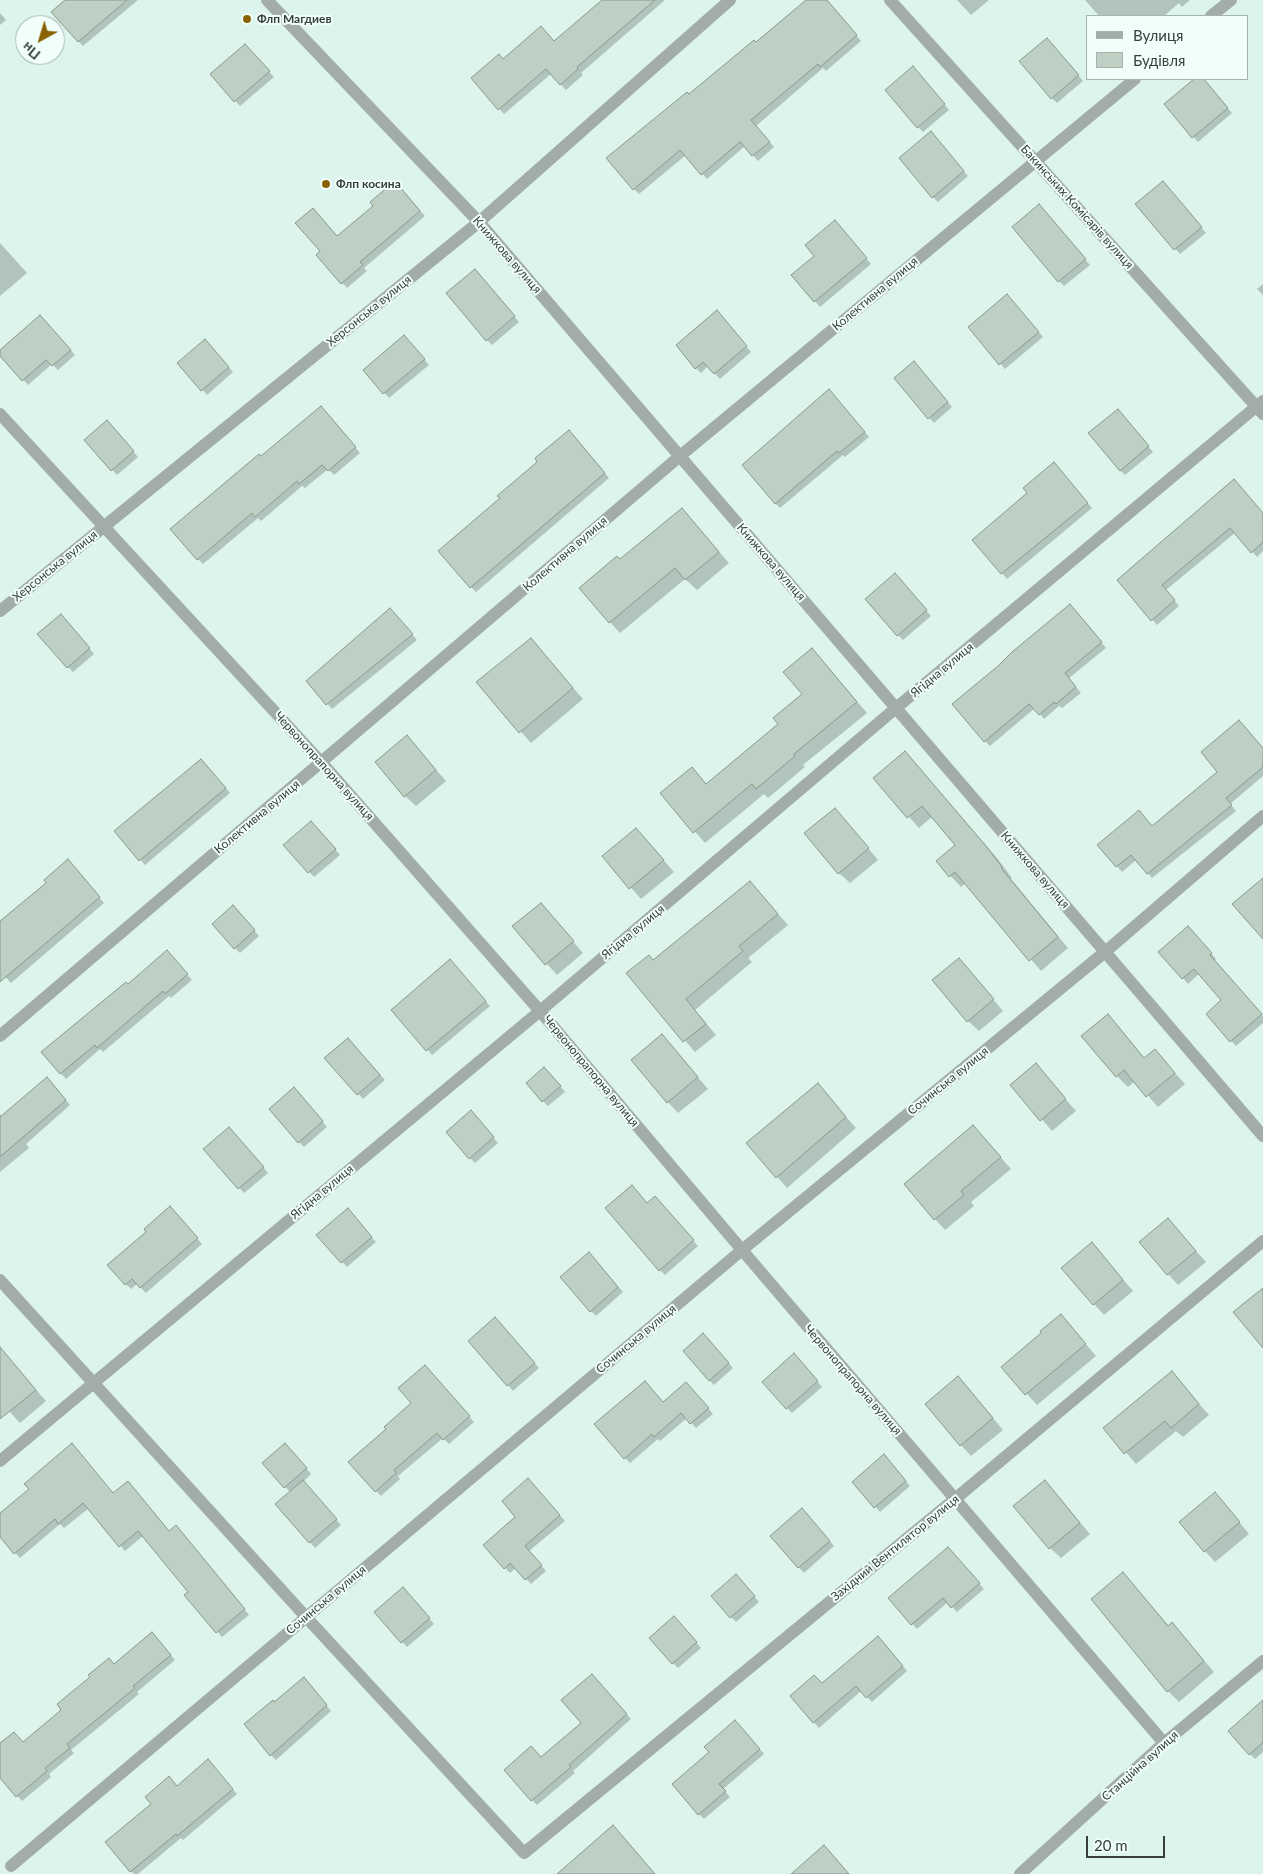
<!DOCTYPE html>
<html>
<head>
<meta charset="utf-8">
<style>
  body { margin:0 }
  #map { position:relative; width:1263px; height:1874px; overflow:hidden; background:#ddf4ec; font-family:Lato,sans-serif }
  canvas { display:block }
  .legend { position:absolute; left:1086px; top:15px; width:162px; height:65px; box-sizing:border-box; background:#f1fffa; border:1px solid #a6b2ae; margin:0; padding:6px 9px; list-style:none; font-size:15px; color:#363f3c }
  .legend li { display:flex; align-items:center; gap:10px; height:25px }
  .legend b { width:25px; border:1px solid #a6b2ae }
  .north { position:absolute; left:15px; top:15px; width:50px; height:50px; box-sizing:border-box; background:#f1fffa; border:1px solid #a6b2ae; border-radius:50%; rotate:219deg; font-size:14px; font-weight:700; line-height:20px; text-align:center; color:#363f3c }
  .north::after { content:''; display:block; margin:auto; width:18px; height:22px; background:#8a6100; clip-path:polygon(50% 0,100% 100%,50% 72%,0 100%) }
  .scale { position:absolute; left:1086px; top:1836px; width:79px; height:22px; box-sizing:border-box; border:2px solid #363f3c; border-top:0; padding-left:6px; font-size:15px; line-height:18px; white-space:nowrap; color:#363f3c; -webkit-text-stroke:4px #f1fffa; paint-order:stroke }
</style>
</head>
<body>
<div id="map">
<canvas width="1263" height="1874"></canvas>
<ul class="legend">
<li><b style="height:6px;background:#a1acab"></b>Вулиця</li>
<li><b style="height:14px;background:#bed0c3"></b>Будівля</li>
</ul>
<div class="north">Пн</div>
<div class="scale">20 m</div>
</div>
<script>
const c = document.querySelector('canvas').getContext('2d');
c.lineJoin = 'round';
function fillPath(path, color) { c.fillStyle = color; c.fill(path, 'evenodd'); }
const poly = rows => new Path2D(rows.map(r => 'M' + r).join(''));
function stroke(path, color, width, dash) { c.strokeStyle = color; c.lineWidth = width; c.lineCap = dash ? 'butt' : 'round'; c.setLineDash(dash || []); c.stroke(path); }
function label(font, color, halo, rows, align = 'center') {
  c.font = font + ' Lato,sans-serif'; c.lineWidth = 4; c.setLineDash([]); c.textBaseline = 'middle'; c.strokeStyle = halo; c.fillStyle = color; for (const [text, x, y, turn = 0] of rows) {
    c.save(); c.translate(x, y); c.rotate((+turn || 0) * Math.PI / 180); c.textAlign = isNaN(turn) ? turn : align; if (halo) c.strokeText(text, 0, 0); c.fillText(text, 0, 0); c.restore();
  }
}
fillPath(poly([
  [67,0,138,0,83,46,78,41],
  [603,0,665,0,581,73,583,75,566,90,551,74,504,114,472,78,504,60,554,42],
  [808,0,827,0,861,41,826,71,823,68,756,126,774,147,758,161,745,146,707,179,686,155,639,194,634,189,689,96,756,44],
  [957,0,989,0,971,15],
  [1085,0,1190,0,1182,7,1179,3,1164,16,1099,16],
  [0,13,6,20,0,25],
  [1052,44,1083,81,1057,103,1052,98],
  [250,51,274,77,240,106,212,75],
  [918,73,949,110,923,132,918,127],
  [1196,79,1203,79,1232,113,1198,142,1166,105],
  [935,138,968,176,938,202,933,197],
  [400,187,425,216,364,268,367,271,347,288,318,255],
  [1168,188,1206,233,1180,254,1137,204],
  [1044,211,1090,265,1064,286,1059,281],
  [840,227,871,264,820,307,793,275,816,256],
  [0,243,27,273,0,296],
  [480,276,519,322,492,345,487,340],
  [1263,284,1263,295,1257,289],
  [1012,301,1043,337,1005,369,969,327],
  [722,317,751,352,720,379,708,366,701,373,696,368],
  [45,322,75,355,58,370,52,364,28,385,0,352],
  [409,342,429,365,389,398,364,370],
  [210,345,233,372,207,395,179,363],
  [919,368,952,407,934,423,896,378],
  [834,396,869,437,845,457,843,455,780,508,775,503],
  [326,412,360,453,334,475,328,469,305,488,302,486,261,521,258,518,203,564,198,559,261,458],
  [1122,415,1153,452,1125,475,1120,470],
  [112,427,138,457,117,475,86,440],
  [574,436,609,478,476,592,471,587,501,498,539,462],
  [1059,469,1092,508,1007,579,973,540],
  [1234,480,1263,514,1263,551,1257,557,1236,532,1166,590,1179,606,1157,625,1118,580],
  [682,510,729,563,697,590,685,579,620,633,610,622],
  [900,580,931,616,903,640,898,635],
  [1075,611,1106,648,1069,678,1081,693,1062,708,1059,706,1044,719,1035,708,990,746,985,741],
  [395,614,417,640,332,709,308,682],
  [66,620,94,654,73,672,68,667],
  [531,640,583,699,531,743,478,683],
  [812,649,867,713,803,765,805,767,768,798,764,794,705,843,662,794,692,769,707,785,780,724,803,694],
  [407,737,446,781,416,806,405,796],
  [1263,749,1263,776,1230,804,1236,811,1152,878,1136,860,1122,872,1099,845,1152,827],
  [905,753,997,858,1012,878,1011,879,1068,948,1041,971,966,883,961,887,937,861,957,846,933,816,919,828,875,778],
  [206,765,230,793,145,865,116,831],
  [845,820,878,860,850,883,839,873],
  [316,827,340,855,314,877,285,845],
  [646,840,674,872,641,899,603,856],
  [73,866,104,903,11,983,0,971,0,924],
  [750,882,788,925,748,958,752,962,695,1010,716,1035,695,1052,628,974,654,961],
  [541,904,583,953,557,975,514,927],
  [238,912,259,936,240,953,235,948],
  [1193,932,1216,959,1214,961,1263,1016,1263,1023,1236,1046,1207,1014,1223,1001,1200,973,1188,984,1160,952],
  [172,957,192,980,171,998,169,996,103,1052,100,1049,66,1079,43,1053],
  [959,959,1003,1011,979,1031,968,1021],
  [455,966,490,1006,432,1055,393,1010],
  [1118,1026,1145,1059,1155,1051,1185,1084,1158,1107,1135,1081,1128,1087,1117,1076],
  [353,1044,385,1080,363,1099,326,1058],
  [672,1047,708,1089,678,1113,668,1102],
  [1036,1065,1076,1111,1052,1131,1012,1085],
  [549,1073,565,1092,548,1106,543,1101],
  [52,1084,70,1105,26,1144,29,1148,0,1172,0,1114,2,1117],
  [818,1085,856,1128,787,1188,748,1143],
  [299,1094,327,1127,304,1147,299,1142],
  [476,1117,498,1143,475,1163,470,1158],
  [973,1126,1011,1169,971,1202,974,1206,945,1230,935,1219],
  [234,1133,268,1173,244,1193,205,1149],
  [660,1202,698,1246,665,1275,660,1270,648,1204],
  [175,1213,202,1244,146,1293,137,1284,131,1289,126,1284],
  [352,1215,376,1242,347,1267,318,1236],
  [1168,1220,1206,1262,1178,1285,1168,1274],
  [1092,1243,1133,1291,1104,1315,1094,1304],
  [594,1259,623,1292,596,1316,591,1311],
  [1061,1315,1096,1356,1037,1405,1003,1367,1043,1333],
  [500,1323,539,1368,513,1391,469,1341],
  [708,1340,733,1368,714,1385,709,1380],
  [1,1350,46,1401,20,1423,0,1401],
  [799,1360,822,1387,792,1413,787,1408],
  [430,1372,474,1422,449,1444,443,1438,398,1476,400,1479,381,1496,376,1491,413,1403],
  [1172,1373,1209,1415,1183,1437,1176,1431,1136,1464,1105,1428],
  [691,1389,713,1414,696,1428,687,1418,660,1441,658,1439,630,1463,625,1458,663,1403],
  [969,1389,1003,1430,971,1456,961,1445],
  [290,1449,311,1474,303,1482,341,1525,315,1548,277,1504,290,1492,264,1463],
  [889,1461,910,1486,880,1512,854,1482],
  [1045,1481,1090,1534,1061,1558,1050,1548],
  [533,1485,565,1521,529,1551,546,1571,531,1584,516,1568,510,1573,505,1568,517,1517],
  [114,1494,170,1532,181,1532,249,1615,222,1637,186,1595,189,1592,143,1536,125,1551,89,1508,64,1528,60,1524,20,1558,0,1535,0,1515],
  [1225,1505,1249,1534,1215,1562,1205,1551],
  [807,1515,834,1546,804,1573,771,1536],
  [953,1554,984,1589,957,1612,948,1602,917,1629,889,1598],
  [1123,1574,1169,1626,1182,1635,1214,1672,1179,1702,1168,1691],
  [741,1580,759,1602,736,1622,731,1617],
  [408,1594,434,1624,407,1647,375,1612],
  [679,1622,701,1648,678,1668,673,1663],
  [157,1639,175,1660,137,1692,139,1694,71,1750,74,1753,49,1774,51,1777,22,1801,0,1776,0,1745,23,1743,115,1665],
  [883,1642,907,1671,872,1702,861,1691,819,1728,792,1697,822,1685],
  [597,1680,631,1719,573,1771,575,1773,537,1805,532,1800,541,1759,582,1723],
  [309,1684,331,1711,276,1760,271,1755,275,1704],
  [1263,1702,1263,1752,1255,1759,1250,1754],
  [740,1727,764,1754,723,1789,730,1797,704,1819,699,1814,710,1752],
  [213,1766,237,1794,183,1840,181,1838,138,1874,134,1874,131,1871,177,1787]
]), '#0003');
const building = poly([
  [65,0,127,0,78,42,51,12,65,0],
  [602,0,655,0,577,67,578,69,560,85,546,69,498,110,471,78,499,54,503,59,541,26,554,41,602,0],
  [806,0,827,0,857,35,820,67,818,64,751,120,770,142,752,156,740,142,701,175,680,150,633,190,606,158,687,92,689,94,754,40,756,42,806,0],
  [1047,38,1079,75,1051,99,1019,61,1047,38],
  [245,44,270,71,234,102,210,74,245,44],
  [913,66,945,104,917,128,885,90,913,66],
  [1194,79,1204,79,1228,108,1192,138,1164,104,1194,79],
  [931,131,964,171,932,198,899,158,931,131],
  [395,181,420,211,360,262,363,265,341,284,316,255,320,251,295,223,313,208,337,236,373,206,370,202,395,181],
  [1163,181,1202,227,1174,250,1135,204,1163,181],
  [1039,204,1086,259,1058,282,1012,227,1039,204],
  [835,220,867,258,814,302,791,275,814,256,805,245,835,220],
  [475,269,515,316,486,341,446,293,475,269],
  [1007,294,1039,332,999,365,968,327,1007,294],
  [717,310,747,346,714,374,703,362,695,369,676,345,717,310],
  [40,315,71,350,52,366,46,360,22,381,0,356,0,350,40,315],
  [404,335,425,359,383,394,363,370,404,335],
  [205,339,229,367,201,391,177,363,205,339],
  [914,361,948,402,928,419,894,378,914,361],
  [829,389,865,432,839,453,837,451,775,504,742,465,829,389],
  [321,406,356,447,328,471,322,465,299,484,297,481,255,517,252,513,197,560,170,529,259,454,261,456,321,406],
  [1118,409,1149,446,1120,471,1088,433,1118,409],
  [107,420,134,451,111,471,84,440,107,420],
  [569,430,605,473,470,588,438,551,500,498,497,496,537,462,535,458,569,430],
  [1054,462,1088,503,1001,574,972,540,1027,493,1023,488,1054,462],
  [1234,479,1263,513,1263,542,1251,553,1230,528,1162,585,1175,600,1151,621,1117,580,1234,479],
  [682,508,719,552,685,580,675,568,609,623,579,588,617,556,620,559,682,508],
  [895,573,927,610,897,636,865,599,895,573],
  [1070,604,1102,642,1065,673,1076,687,1056,704,1054,702,1039,715,1029,704,984,742,952,704,998,666,1012,652,1070,604],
  [390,608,413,634,326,705,306,681,390,608],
  [61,614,90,648,67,668,37,634,61,614],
  [531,638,573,688,519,733,476,682,531,638],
  [812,648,857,702,794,754,795,756,756,789,752,784,693,833,660,793,692,767,706,784,778,724,773,718,802,694,783,672,812,648],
  [1239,720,1263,748,1263,767,1226,798,1232,805,1147,874,1131,855,1116,867,1097,845,1139,810,1152,826,1217,772,1201,752,1239,720],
  [407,735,436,770,404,797,375,762,407,735],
  [905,751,986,846,1002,867,1001,868,1058,937,1029,961,955,872,949,877,936,861,955,845,922,806,907,818,873,778,905,751],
  [201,759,226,788,139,861,114,831,201,759],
  [835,808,869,848,838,874,804,833,835,808],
  [311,821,336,849,308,873,283,845,311,821],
  [636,828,664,860,629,889,602,856,636,828],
  [68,859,100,897,0,982,0,921,46,883,44,880,68,859],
  [1263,878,1263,939,1232,904,1263,878],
  [750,881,778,914,739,946,743,951,686,999,706,1024,683,1042,626,973,649,955,653,960,750,881],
  [541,903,574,941,545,965,512,926,541,903],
  [233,905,255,930,234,949,212,924,233,905],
  [1188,926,1212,953,1210,955,1262,1014,1230,1042,1206,1014,1221,1000,1194,969,1182,979,1158,952,1188,926],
  [167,950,188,974,165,994,163,991,97,1048,95,1045,60,1074,41,1052,126,982,128,984,167,950],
  [959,958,994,999,967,1022,932,980,959,958],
  [450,959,486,1001,426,1051,391,1010,450,959],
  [1108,1014,1144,1058,1155,1049,1175,1073,1146,1097,1124,1070,1116,1077,1081,1036,1108,1014],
  [662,1034,698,1077,667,1103,631,1060,662,1034],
  [348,1038,380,1075,357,1095,324,1058,348,1038],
  [1036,1063,1066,1099,1040,1121,1010,1085,1036,1063],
  [544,1067,561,1086,542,1102,526,1083,544,1067],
  [47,1077,66,1100,0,1157,0,1117,47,1077],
  [818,1083,846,1117,776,1178,746,1143,818,1083],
  [294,1087,323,1121,298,1143,269,1109,294,1087],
  [471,1110,494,1137,469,1159,446,1132,471,1110],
  [973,1125,1001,1157,961,1191,964,1195,934,1220,904,1184,973,1125],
  [229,1127,264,1167,238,1189,203,1149,229,1127],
  [632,1185,647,1203,655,1196,694,1240,659,1271,605,1208,632,1185],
  [170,1206,198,1238,140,1288,132,1279,125,1285,107,1265,146,1232,144,1229,170,1206],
  [348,1208,372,1237,341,1263,316,1235,348,1208],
  [1168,1218,1196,1251,1167,1275,1139,1242,1168,1218],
  [1092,1242,1123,1280,1093,1305,1061,1268,1092,1242],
  [589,1252,618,1287,590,1312,560,1277,589,1252],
  [1263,1288,1263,1348,1233,1312,1263,1288],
  [1061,1314,1086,1344,1025,1395,1001,1367,1041,1333,1040,1331,1061,1314],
  [495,1317,535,1363,507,1386,468,1341,495,1317],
  [703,1333,729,1363,709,1381,683,1351,703,1333],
  [0,1347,36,1390,0,1419,0,1347],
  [794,1353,818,1381,786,1409,762,1382,794,1353],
  [425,1365,470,1416,443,1440,437,1433,394,1470,396,1473,375,1492,348,1462,386,1429,384,1427,411,1403,398,1388,425,1365],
  [1172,1371,1199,1404,1171,1428,1165,1421,1124,1454,1103,1428,1172,1371],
  [958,1376,993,1418,960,1446,925,1404,958,1376],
  [645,1381,663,1402,686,1382,709,1408,690,1424,681,1413,654,1437,652,1434,624,1459,594,1424,645,1381],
  [72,1443,113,1493,128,1481,169,1531,176,1525,245,1609,216,1633,184,1595,188,1592,138,1531,119,1547,83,1503,58,1524,55,1519,14,1554,0,1537,0,1513,29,1489,24,1484,72,1443],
  [285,1443,307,1468,284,1488,262,1463,285,1443],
  [884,1454,906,1481,874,1508,852,1482,884,1454],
  [528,1478,560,1515,525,1546,542,1565,525,1580,510,1563,504,1569,483,1545,515,1517,502,1501,528,1478],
  [303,1480,337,1519,309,1543,275,1504,303,1480],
  [1045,1480,1080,1523,1049,1549,1013,1506,1045,1480],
  [1215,1492,1240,1522,1204,1552,1179,1522,1215,1492],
  [802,1508,830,1541,798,1568,770,1536,802,1508],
  [948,1547,980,1583,951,1608,943,1598,911,1625,888,1598,948,1547],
  [1123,1572,1168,1626,1172,1622,1204,1661,1167,1692,1091,1599,1123,1572],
  [736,1574,755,1596,730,1618,711,1596,736,1574],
  [403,1587,430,1618,401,1643,374,1612,403,1587],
  [674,1616,697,1642,672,1664,649,1638,674,1616],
  [152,1632,171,1655,133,1686,135,1688,67,1744,70,1748,45,1768,47,1771,16,1797,0,1778,0,1743,14,1732,23,1742,61,1710,57,1704,90,1677,88,1675,109,1658,114,1664,152,1632],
  [878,1636,903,1666,866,1698,856,1686,813,1723,790,1696,814,1675,822,1683,878,1636],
  [592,1674,627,1714,569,1765,571,1767,531,1801,504,1770,531,1746,541,1757,581,1723,561,1700,592,1674],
  [304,1677,327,1705,270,1756,244,1724,273,1700,274,1702,304,1677],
  [1263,1700,1263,1742,1249,1755,1228,1731,1263,1700],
  [735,1720,760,1749,719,1784,726,1791,698,1815,672,1784,709,1752,704,1747,735,1720],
  [208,1759,233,1789,177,1836,176,1834,130,1872,105,1842,151,1804,145,1797,169,1776,177,1786,208,1759],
  [613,1825,655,1874,557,1874,613,1825],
  [824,1845,849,1874,791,1874,824,1845]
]);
fillPath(building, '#bed0c3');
stroke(building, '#87998d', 1);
stroke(poly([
  [267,0,479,222,1263,1136],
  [890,0,1263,414],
  [1211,16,1231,0],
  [0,414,321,762,540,1011,742,1250,1164,1743],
  [0,611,479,222,730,0],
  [0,1036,680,456,1135,79],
  [0,1280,306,1617,524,1853,955,1499,1263,1241],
  [0,1461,540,1011,896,708,1263,401],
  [11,1866,742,1250,1105,952,1263,816],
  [1020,1874,1164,1743,1263,1661]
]), '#a1acab', 12);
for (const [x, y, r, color] of [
  [247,19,5,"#8a6100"],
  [326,184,5,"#8a6100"]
]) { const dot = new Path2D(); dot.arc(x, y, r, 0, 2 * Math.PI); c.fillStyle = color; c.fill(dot); stroke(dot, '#f1fffa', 2); }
label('bold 12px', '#363f3c', '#f1fffa', [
  ["Флп Магдиев",257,19],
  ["Флп косина",336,184]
], 'left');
label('12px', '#363f3c', '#f1fffa', [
  ["Бакинських Комісарів вулиця",1077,207,48],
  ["Книжкова вулиця",507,255,49],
  ["Колективна вулиця",875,294,-40],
  ["Херсонська вулиця",369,311,-39],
  ["Колективна вулиця",565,554,-41],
  ["Книжкова вулиця",771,562,49],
  ["Херсонська вулиця",55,566,-39],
  ["Ягідна вулиця",942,670,-40],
  ["Червонопрапорна вулиця",324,766,48],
  ["Колективна вулиця",257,817,-40],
  ["Книжкова вулиця",1035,870,49],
  ["Ягідна вулиця",633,932,-40],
  ["Червонопрапорна вулиця",591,1071,50],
  ["Сочинська вулиця",948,1081,-39],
  ["Ягідна вулиця",322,1192,-40],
  ["Сочинська вулиця",636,1339,-40],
  ["Червонопрапорна вулиця",853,1380,49],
  ["Західний Вентилятор вулиця",895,1548,-39],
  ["Сочинська вулиця",326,1600,-40],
  ["Станційна вулиця",1140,1766,-42]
]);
</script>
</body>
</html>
